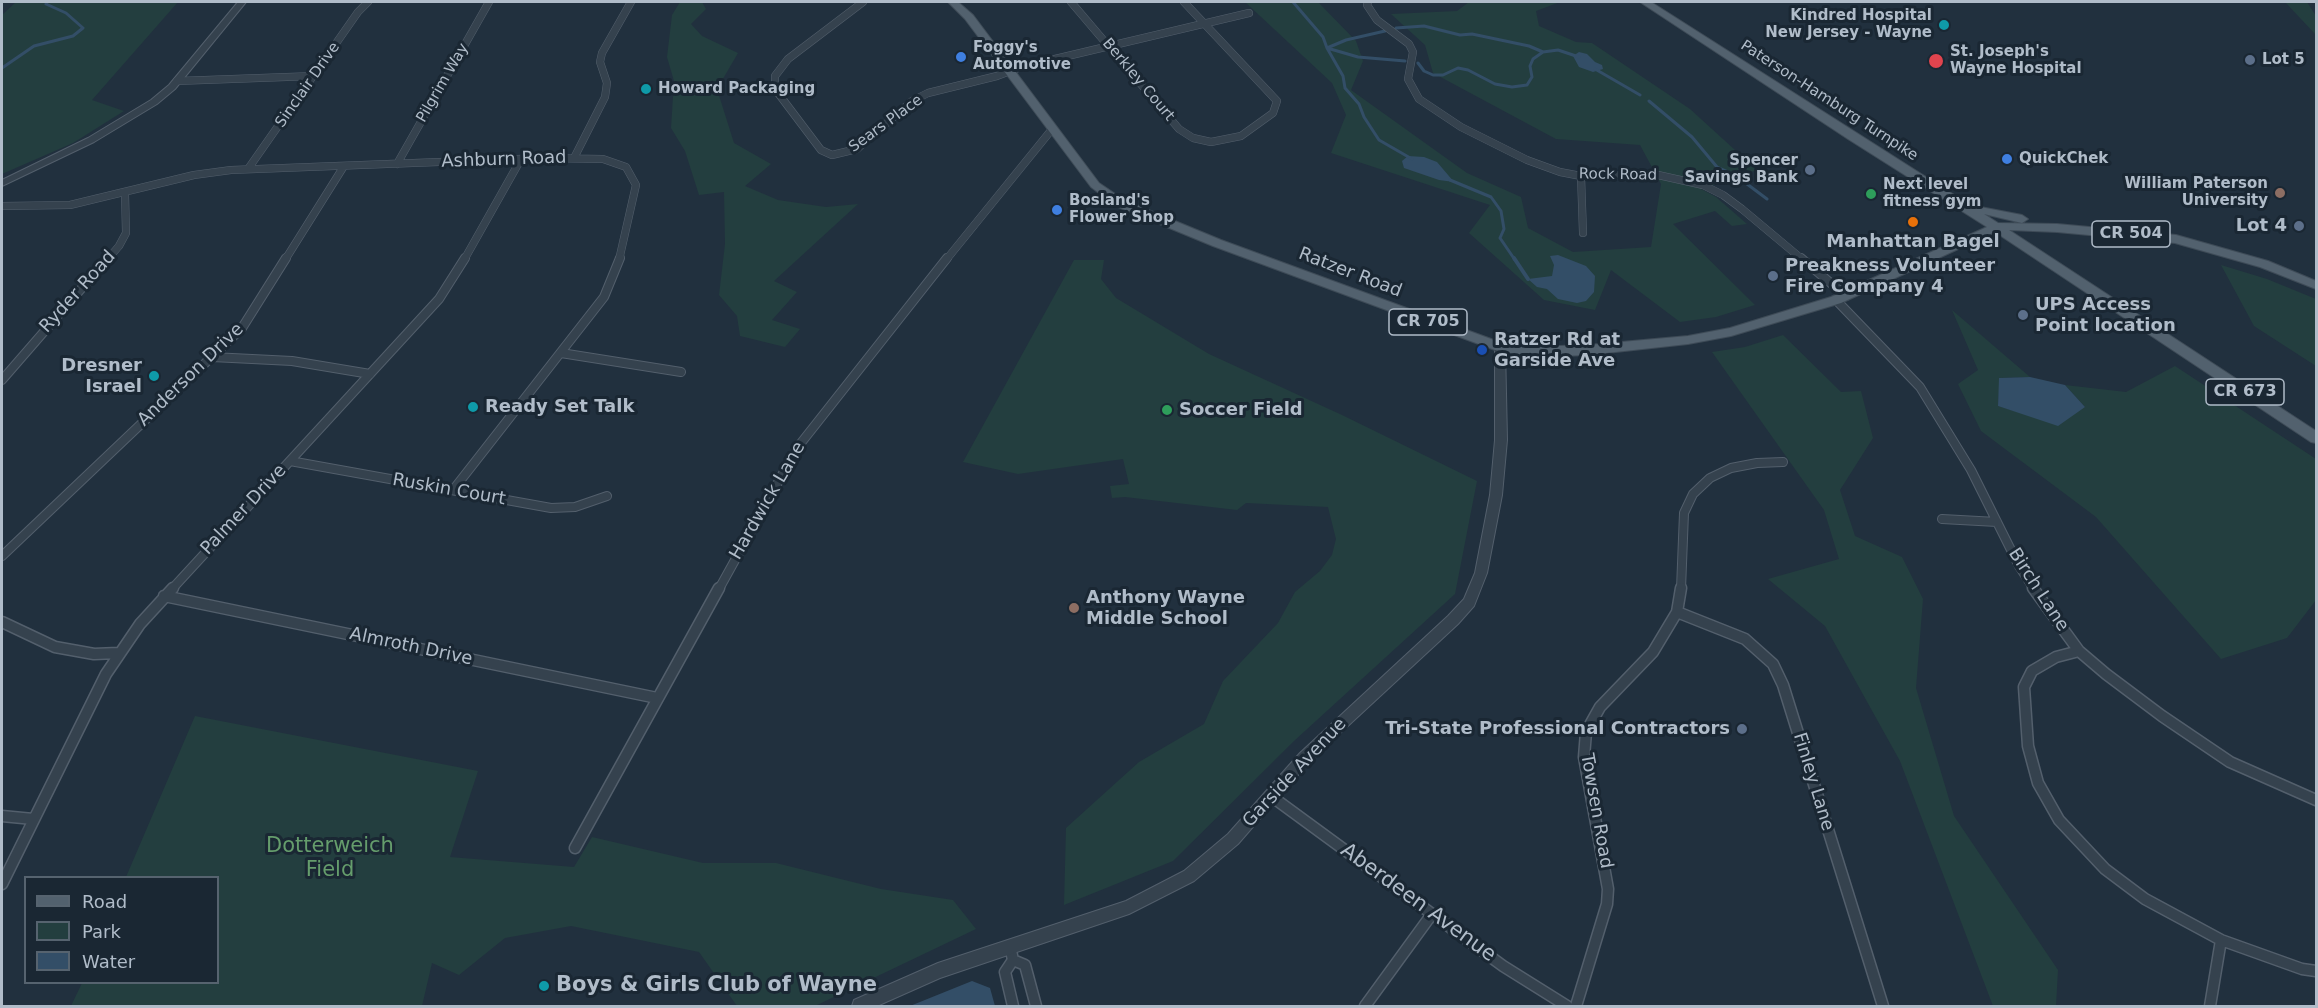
<!DOCTYPE html>
<html>
<head>
<meta charset="utf-8">
<style>
  body { margin:0 }
  #map { position:relative; width:2318px; height:1008px; overflow:hidden; background:#21303e; font-family:"DejaVu Sans",sans-serif }
  canvas { display:block }
  .frame { position:absolute; inset:0; border:3px solid #b0bcc9; pointer-events:none }
  .legend { position:absolute; left:24px; top:876px; width:195px; height:108px; box-sizing:border-box; background:#1a2733; border:2px solid #56636f; margin:0; padding:8px 10px; list-style:none; font-size:18px; color:#b0bcc9 }
  .legend li { display:flex; align-items:center; gap:12px; height:30px }
  .legend b { width:30px; border:2px solid #56636f }
</style>
</head>
<body>
<div id="map">
<canvas width="2318" height="1008"></canvas>
<div class="frame"></div>
<ul class="legend">
<li><b style="height:8px;background:#52616e"></b>Road</li>
<li><b style="height:16px;background:#233e3f"></b>Park</li>
<li><b style="height:16px;background:#334e67"></b>Water</li>
</ul>
</div>
<script>
const c = document.querySelector('canvas').getContext('2d');
c.lineJoin = 'round';
function fillPath(path, color) { c.fillStyle = color; c.fill(path, 'evenodd'); }
const poly = rows => new Path2D(rows.map(r => 'M' + r).join(''));
function stroke(path, color, width, dash) { c.strokeStyle = color; c.lineWidth = width; c.lineCap = dash ? 'butt' : 'round'; c.setLineDash(dash || []); c.stroke(path); }
function label(font, color, halo, rows, align = 'center') {
  c.font = font + ' "DejaVu Sans",sans-serif'; c.lineWidth = 6; c.setLineDash([]); c.textBaseline = 'middle'; c.strokeStyle = halo; c.fillStyle = color; for (const [text, x, y, turn = 0] of rows) {
    c.save(); c.translate(x, y); c.rotate((+turn || 0) * Math.PI / 180); c.textAlign = isNaN(turn) ? turn : align; if (halo) c.strokeText(text, 0, 0); c.fillText(text, 0, 0); c.restore();
  }
}
fillPath(poly([
  [16,2,178,2,92,100,124,111,73,143,2,174,2,15],
  [680,2,702,2,706,9,691,24,702,36,738,53,717,89,734,143,771,164,745,186,778,200,826,207,858,204,774,281,797,292,772,320,800,329,785,347,740,336,737,316,719,295,725,244,724,192,699,195,685,151,671,128,674,81,667,57,672,15],
  [1245,2,1318,2,1356,41,1363,61,1351,90,1467,173,1521,197,1528,228,1573,252,1651,247,1661,184,1640,145,1556,139,1433,73,1425,45,1391,14,1457,11,1469,2,1560,2,1536,11,1539,26,1576,42,1592,43,1690,109,1757,170,1701,189,1716,197,1747,224,1732,226,1715,211,1673,224,1755,305,1716,317,1680,322,1611,270,1595,310,1544,300,1469,233,1490,205,1331,153,1346,115,1332,83],
  [2285,2,2307,2,2316,16,2316,35],
  [1074,260,1104,260,1101,279,1116,298,1209,354,1342,415,1477,481,1455,594,1294,741,1173,861,1064,905,1066,828,1139,762,1204,724,1223,681,1278,623,1295,592,1320,571,1332,555,1336,539,1328,507,1246,503,1237,510,1125,497,1112,498,1110,486,1129,484,1123,459,1018,474,963,462],
  [2221,265,2267,279,2316,299,2316,366,2254,326],
  [1952,310,2030,377,2000,378,1998,406,2018,412,2085,407,2065,385,2126,392,2175,366,2316,459,2316,600,2287,638,2221,659,2096,517,1981,431,1958,384,1978,370],
  [1783,335,1841,392,1861,391,1873,438,1840,490,1855,536,1902,557,1923,599,1916,688,1954,816,2058,970,2056,1006,1993,1006,1900,761,1825,626,1768,579,1839,559,1824,510,1712,352,1745,347],
  [195,716,478,771,450,857,574,867,592,837,703,863,776,863,881,889,953,900,976,929,815,1006,737,1006,699,952,571,926,505,938,459,975,432,963,422,1006,71,1006,82,983,218,982,218,878,126,877]
]), '#233e3f');
fillPath(poly([
  [1579,52,1587,54,1595,62,1602,65,1603,69,1593,72,1579,67,1573,56],
  [1408,156,1424,157,1437,162,1454,182,1439,180,1404,168,1402,161],
  [1558,255,1586,266,1595,276,1594,292,1586,301,1577,303,1558,299,1547,289,1537,287,1528,279,1552,276,1554,265,1550,256],
  [2030,377,2065,385,2085,407,2058,426,1998,406,1999,378],
  [972,981,990,988,995,1006,910,1006]
]), '#334e67');
stroke(poly([
  [1293,2,1323,37,1327,48,1358,57,1405,61],
  [1396,28,1424,26,1460,35,1472,34,1529,46,1543,52],
  [1385,31,1346,40,1327,48,1343,76,1345,88,1359,104,1364,117,1379,140,1412,159],
  [1418,63,1424,71,1433,75,1443,75,1458,68,1468,70,1495,84,1512,87,1527,85,1532,77,1530,66,1533,59,1543,52,1558,50,1579,57],
  [2,68,34,46,73,36,83,28,66,13,46,4,47,2],
  [1595,69,1640,95],
  [1649,101,1692,137,1717,167,1735,175,1767,199],
  [1450,180,1491,197,1501,211,1504,229,1500,238,1515,260]
]), '#334e67', 3);
stroke(poly([
  [1514,258,1528,279]
]), '#334e67', 4);
const minorFar2 = poly([
  [863,2,788,59,775,76,775,88,778,93,821,150,832,155,857,149,912,101,928,93,997,76,1021,67,1249,13],
  [1071,2,1179,129,1193,138,1211,142,1241,136,1273,113,1277,101,1184,2],
  [1368,2,1367,5,1377,20,1409,44,1413,52,1408,79,1419,99,1461,127,1527,160,1560,172,1581,176,1658,175,1703,185,1723,195,1742,209,1803,260],
  [177,81,314,76],
  [574,158,605,97,607,83,600,62,602,53,631,2],
  [397,164,489,2],
  [248,169,358,12,368,2],
  [1581,176,1583,233],
  [2,206,70,205,194,175,231,170,543,158,603,159,626,167,636,185,619,260],
  [107,260,119,246,126,233,125,193],
  [285,260,344,166],
  [464,260,521,159],
  [946,260,1053,128]
]);
const minorFar1 = poly([
  [1801,258,1846,296],
  [1836,300,1920,387,1971,470,2019,566,2034,589],
  [561,353,681,372],
  [212,357,292,361,370,374],
  [2,380,108,258],
  [290,461,551,508,575,507,607,496],
  [453,490,604,297,620,258],
  [1942,519,1997,522],
  [2,556,242,328,286,258],
  [172,589,439,299,465,258],
  [719,589,797,448,947,258],
  [1681,589,1684,513,1693,494,1710,478,1731,468,1757,463,1783,462]
]);
const minor = poly([
  [2033,588,2079,651,2106,674,2162,716,2230,762,2316,800],
  [164,596,657,698],
  [1677,612,1745,639,1773,664,1783,685,1883,1006],
  [2,622,55,647,94,654,118,653],
  [2079,651,2056,657,2032,671,2024,687,2028,746,2038,783,2059,820,2105,869,2145,899,2221,940,2302,969,2316,971],
  [1271,796,1503,966,1567,1006],
  [2,816,33,819],
  [575,848,719,588],
  [2,884,106,674,140,624,173,588],
  [1010,946,1013,960,1005,972,1013,1006],
  [1013,960,1025,965,1036,1006],
  [1365,1006,1432,914],
  [1576,1006,1607,904,1608,889,1584,757,1586,732,1600,707,1653,652,1677,612,1681,588],
  [2210,1006,2221,940]
]);
const tertiary = poly([
  [238,2,246,2,175,89,157,104,94,142,2,186,2,180,88,138,151,100,169,85,238,2],
  [1500,343,1505,347,1507,440,1502,495,1487,573,1474,606,1458,624,1310,761,1238,844,1194,881,1129,914,940,978,877,1006,852,1006,854,1000,938,963,1126,901,1184,871,1228,834,1300,753,1448,616,1464,599,1475,573,1490,495,1495,440,1495,347,1500,343]
]);
const primary = poly([
  [948,2,958,2,973,15,1099,183,1124,200,1221,240,1502,343,1531,347,1588,345,1688,336,1730,328,1831,297,1987,227,1848,139,1640,2,1651,2,1970,205,2022,215,2028,219,2022,223,1984,214,1998,223,2057,224,2176,235,2268,261,2316,281,2316,289,2260,267,2175,243,2057,232,2009,230,2316,431,2316,443,2311,442,1995,232,1841,303,1731,336,1688,344,1588,355,1531,357,1495,350,1213,246,1116,206,1091,187,965,19,948,2]
]);
stroke(minorFar2, '#535f6c', 8);
stroke(minorFar1, '#535f6c', 10);
stroke(minor, '#535f6c', 13);
stroke(tertiary, '#535f6c', 2);
stroke(primary, '#3e4b57', 2);
stroke(minorFar2, '#35424e', 7);
stroke(minorFar1, '#35424e', 8);
stroke(minor, '#35424e', 10);
fillPath(tertiary, '#35424e');
fillPath(primary, '#52616e');
for (const [x, y, r, color] of [
  [1944,25,6,"#0f9aa8"],
  [961,57,6,"#3f7fe0"],
  [2250,60,6,"#5c6f8a"],
  [1936,61,8,"#e0444e"],
  [646,89,6,"#0f9aa8"],
  [2007,159,6,"#3f7fe0"],
  [1810,170,6,"#5c6f8a"],
  [2280,193,6,"#8d6e63"],
  [1871,194,6,"#2e9e5b"],
  [1057,210,6,"#3f7fe0"],
  [1913,222,6,"#e8710a"],
  [2299,226,6,"#5c6f8a"],
  [1773,276,6,"#5c6f8a"],
  [2023,315,6,"#5c6f8a"],
  [1482,350,6,"#1a4fb4"],
  [154,376,6,"#0f9aa8"],
  [473,407,6,"#0f9aa8"],
  [1167,410,6,"#2e9e5b"],
  [1074,608,6,"#8d6e63"],
  [1742,729,6,"#5c6f8a"],
  [544,986,6,"#0f9aa8"]
]) { const dot = new Path2D(); dot.arc(x, y, r, 0, 2 * Math.PI); c.fillStyle = color; c.fill(dot); stroke(dot, '#1a2733', 2); }
label('bold 15px', '#b0bcc9', '#1a2733', [
  ["Kindred Hospital",1932,16,"right"],
  ["New Jersey - Wayne",1932,33,"right"],
  ["Foggy's",973,48],
  ["Automotive",973,65],
  ["St. Joseph's",1950,52],
  ["Wayne Hospital",1950,69],
  ["Lot 5",2262,60],
  ["Howard Packaging",658,89],
  ["QuickChek",2019,159],
  ["Spencer",1798,161,"right"],
  ["Savings Bank",1798,178,"right"],
  ["William Paterson",2268,184,"right"],
  ["University",2268,201,"right"],
  ["Next level",1883,185],
  ["fitness gym",1883,202],
  ["Bosland's",1069,201],
  ["Flower Shop",1069,218]
], 'left');
label('15px', '#b0bcc9', '#1a2733', [
  ["Berkley Court",1138,80,50],
  ["Pilgrim Way",443,83,-60],
  ["Sinclair Drive",308,85,-55],
  ["Paterson-Hamburg Turnpike",1829,101,33],
  ["Sears Place",886,124,-36],
  ["Rock Road",1618,175,1]
]);
for (const [x, y, w] of [
  [2131,234,78],
  [1428,322,78],
  [2245,392,78]
]) { const box = new Path2D(); box.roundRect(x - w / 2, y - 13, w, 26, 4.5); c.fillStyle = '#1a2733'; c.fill(box); stroke(box, '#b0bcc9', 1.5); }
label('bold 16px', '#b0bcc9', null, [
  ["CR 504",2131,234],
  ["CR 705",1428,322],
  ["CR 673",2245,392]
]);
label('18px', '#b0bcc9', '#1a2733', [
  ["Ashburn Road",504,160,-2],
  ["Ratzer Road",1350,273,21],
  ["Ryder Road",78,292,-48],
  ["Anderson Drive",191,375,-44],
  ["Ruskin Court",449,490,10],
  ["Hardwick Lane",768,501,-60],
  ["Palmer Drive",244,510,-47],
  ["Birch Lane",2038,590,57],
  ["Almroth Drive",411,647,12],
  ["Garside Avenue",1295,773,-47],
  ["Finley Lane",1813,782,73],
  ["Towsen Road",1596,811,80]
]);
label('bold 18px', '#b0bcc9', '#1a2733', [
  ["Lot 4",2287,226,"right"],
  ["Manhattan Bagel",1913,242,"center"],
  ["Preakness Volunteer",1785,266],
  ["Fire Company 4",1785,287],
  ["UPS Access",2035,305],
  ["Point location",2035,326],
  ["Ratzer Rd at",1494,340],
  ["Garside Ave",1494,361],
  ["Dresner",142,366,"right"],
  ["Israel",142,387,"right"],
  ["Ready Set Talk",485,407],
  ["Soccer Field",1179,410],
  ["Anthony Wayne",1086,598],
  ["Middle School",1086,619],
  ["Tri-State Professional Contractors",1730,729,"right"]
], 'left');
label('21px', '#659d6c', '#1a2733', [
  ["Dotterweich",330,847],
  ["Field",330,871]
]);
label('21px', '#b0bcc9', '#1a2733', [
  ["Aberdeen Avenue",1418,903,36]
]);
label('bold 21px', '#b0bcc9', '#1a2733', [
  ["Boys & Girls Club of Wayne",556,986]
], 'left');
</script>
</body>
</html>
